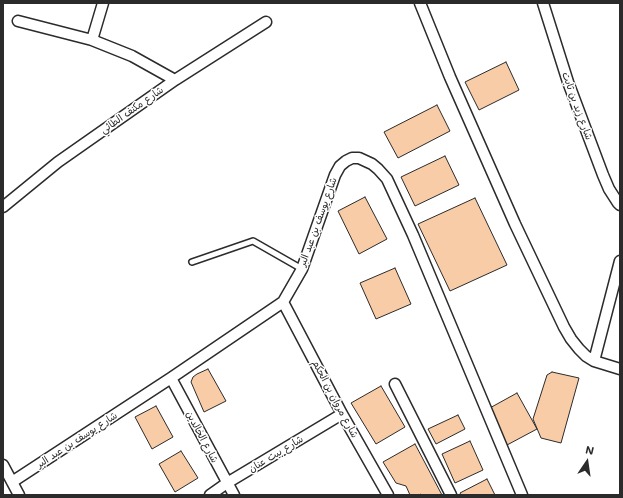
<!DOCTYPE html>
<html>
<head>
<meta charset="utf-8">
<style>
  body { margin:0 }
  #map { position:relative; width:623px; height:498px; overflow:hidden; background:#fff; font-family:Mali,sans-serif }
  canvas { display:block }
  .frame { position:absolute; inset:0; border:4px solid #2b2b2b; pointer-events:none }
  .north { position:absolute; left:567px; top:442px; width:40px; height:40px; -webkit-text-stroke:3px #fff; paint-order:stroke; rotate:13deg; font-size:11px; font-weight:700; line-height:16px; text-align:center; color:#2b2b2b }
  .north::after { content:''; display:block; margin:auto; width:14px; height:18px; background:#2b2b2b; clip-path:polygon(50% 0,100% 100%,50% 72%,0 100%) }
</style>
</head>
<body>
<div id="map">
<canvas width="623" height="498"></canvas>
<div class="frame"></div>
<div class="north">N</div>
</div>
<script>
const c = document.querySelector('canvas').getContext('2d');
c.lineJoin = 'round';
function fillPath(path, color) { c.fillStyle = color; c.fill(path, 'evenodd'); }
const poly = rows => new Path2D(rows.map(r => 'M' + r).join(''));
function stroke(path, color, width, dash) { c.strokeStyle = color; c.lineWidth = width; c.lineCap = dash ? 'butt' : 'round'; c.setLineDash(dash || []); c.stroke(path); }
function label(font, color, halo, rows, align = 'center') {
  c.font = font + ' Mali,"Playpen Sans Arabic",sans-serif'; c.lineWidth = 3; c.setLineDash([]); c.textBaseline = 'middle'; c.strokeStyle = halo; c.fillStyle = color; for (const [text, x, y, turn = 0] of rows) {
    c.save(); c.translate(x, y); c.rotate((+turn || 0) * Math.PI / 180); c.textAlign = isNaN(turn) ? turn : align; if (halo) c.strokeText(text, 0, 0); c.fillText(text, 0, 0); c.restore();
  }
}
const building = poly([
  [506,62,519,90,479,110,465,82,506,62],
  [437,105,450,131,398,158,384,132,437,105],
  [445,156,459,185,415,206,401,177,445,156],
  [365,197,387,239,359,254,338,211,365,197],
  [475,198,507,265,450,291,418,224,475,198],
  [395,268,411,304,376,319,360,283,395,268],
  [208,369,226,401,204,412,191,382,193,377,197,374,208,369],
  [552,372,579,378,561,443,541,438,533,419,547,375,552,372],
  [381,386,405,427,376,444,351,403,381,386],
  [517,393,537,429,507,445,488,409,517,393],
  [156,406,173,437,152,449,135,417,156,406],
  [458,415,465,429,436,444,428,429,458,415],
  [470,441,483,470,455,483,442,454,470,441],
  [415,444,442,495,422,495,421,494,419,495,410,495,406,486,396,483,383,462,415,444],
  [181,451,198,478,175,492,159,464,181,451],
  [487,479,495,495,461,495,460,493,487,479]
]);
fillPath(building, '#f8cca7');
stroke(building, '#2b2b2b', 1);
const lane = poly([
  [192,262,253,241,302,269]
]);
const street = poly([
  [103,3,92,40,132,56,175,80],
  [420,3,450,77,515,224,564,327,571,339,579,349,586,356,594,361,620,369],
  [543,3,568,82,603,175,609,189,618,203,620,205],
  [18,21,92,40],
  [3,207,58,162,175,80,266,22],
  [283,302,342,414,388,495],
  [594,361,620,261],
  [171,378,234,495],
  [395,384,451,495],
  [3,465,19,495],
  [12,482,171,378,283,302,302,269,335,175,340,166,346,161,352,158,359,158,372,164,378,169,387,179,413,235,522,495],
  [210,495,227,483,342,414]
]);
stroke(lane, '#2b2b2b', 8);
stroke(street, '#2b2b2b', 13);
stroke(lane, '#fff', 5);
stroke(street, '#fff', 10);
label('10px', '#2b2b2b', '#fff', [
  ["شارع زيد بن ثابت",577,106,70],
  ["شارع مكنف الطائي",132,110,-35],
  ["شارع يوسف بن عبد البر",318,222,-70],
  ["شارع مروان بن الحكم",335,399,62],
  ["شارع الخالدين",202,437,62],
  ["شارع يوسف بن عبد البر",77,440,-33],
  ["شارع بيت عنان",276,454,-31]
]);
</script>
</body>
</html>
